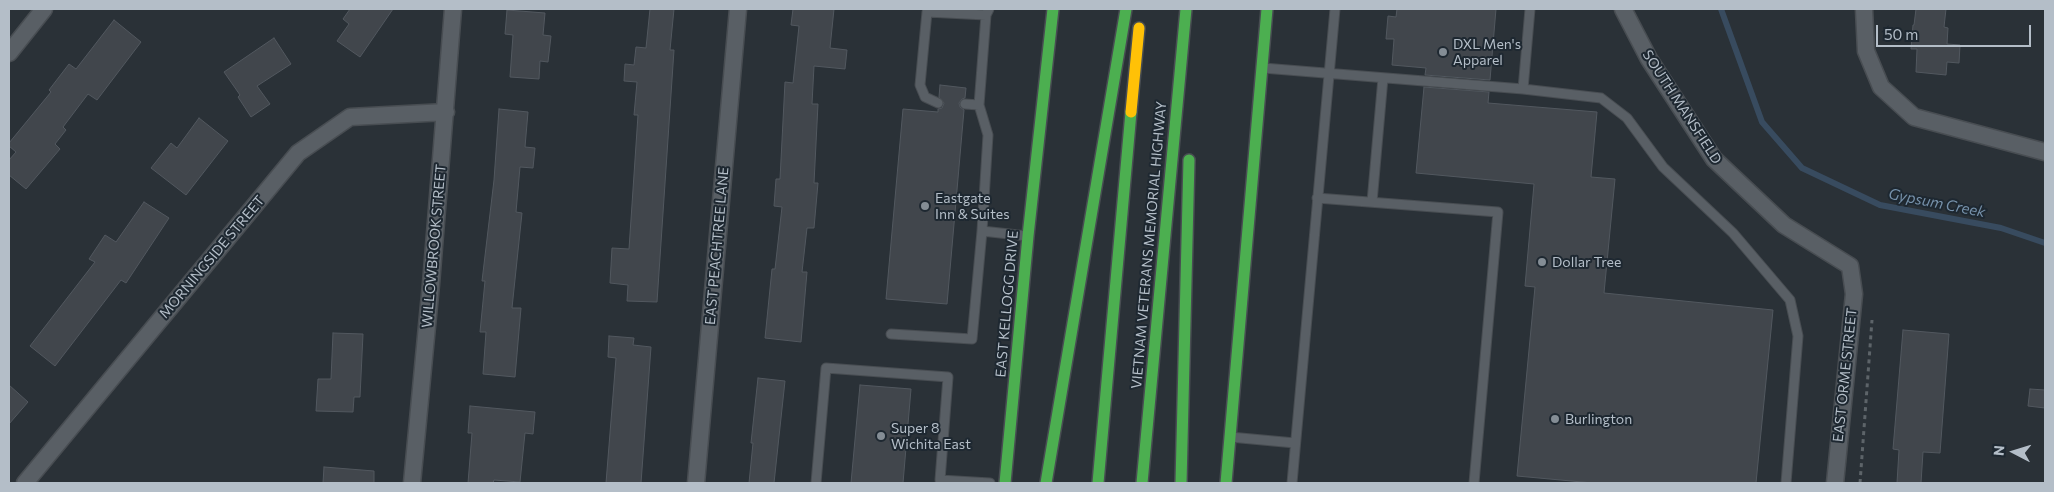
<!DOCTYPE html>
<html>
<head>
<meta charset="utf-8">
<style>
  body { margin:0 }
  #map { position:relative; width:2054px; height:492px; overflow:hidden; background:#2a3137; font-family:Commissioner,sans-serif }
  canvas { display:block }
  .frame { position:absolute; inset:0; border:10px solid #b4bec8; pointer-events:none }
  .north { position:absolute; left:1989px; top:427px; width:50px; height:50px; -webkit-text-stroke:4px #1e2831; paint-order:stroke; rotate:275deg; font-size:14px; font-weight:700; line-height:20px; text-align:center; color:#b4bec8 }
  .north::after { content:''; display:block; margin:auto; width:18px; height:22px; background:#b4bec8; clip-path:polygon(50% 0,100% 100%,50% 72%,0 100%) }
  .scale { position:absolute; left:1876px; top:25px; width:155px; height:22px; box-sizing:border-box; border:2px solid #b4bec8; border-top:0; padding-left:6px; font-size:15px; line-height:18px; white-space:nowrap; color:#b4bec8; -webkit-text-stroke:4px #1e2831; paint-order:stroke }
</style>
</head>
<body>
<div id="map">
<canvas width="2054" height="492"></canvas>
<div class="frame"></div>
<div class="north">N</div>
<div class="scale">50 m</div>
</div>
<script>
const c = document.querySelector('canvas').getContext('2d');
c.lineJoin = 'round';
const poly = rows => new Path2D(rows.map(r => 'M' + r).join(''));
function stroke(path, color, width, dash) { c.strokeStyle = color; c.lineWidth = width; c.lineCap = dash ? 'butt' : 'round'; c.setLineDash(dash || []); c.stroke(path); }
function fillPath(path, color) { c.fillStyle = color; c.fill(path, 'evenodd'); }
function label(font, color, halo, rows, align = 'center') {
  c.font = font + ' Commissioner,sans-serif'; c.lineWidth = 4; c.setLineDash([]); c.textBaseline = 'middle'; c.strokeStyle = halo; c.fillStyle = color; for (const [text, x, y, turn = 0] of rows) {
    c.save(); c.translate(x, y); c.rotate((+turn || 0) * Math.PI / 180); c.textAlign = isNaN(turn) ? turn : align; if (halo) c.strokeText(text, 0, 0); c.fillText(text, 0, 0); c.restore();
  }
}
stroke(poly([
  [1721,9,1762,122,1802,168,1880,205,2001,228,2045,243]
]), '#384b5f', 6);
const building = poly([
  [350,9,393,9,360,57,337,41,349,24,343,19,350,9],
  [650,9,674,9,670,50,674,50,657,302,627,301,628,285,610,283,612,248,629,249,638,115,634,115,637,82,624,81,625,64,634,65,636,47,646,48,650,9],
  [793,9,834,9,830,48,847,50,845,69,814,66,812,104,818,104,814,183,818,183,814,228,807,228,802,272,807,272,801,342,765,338,772,269,775,269,782,207,774,206,776,179,780,179,785,82,793,83,799,26,791,25,793,9],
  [1397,9,1496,9,1490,80,1425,75,1426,68,1392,65,1394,39,1386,39,1388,16,1396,17,1397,9],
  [1916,9,1946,9,1944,27,1948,28,1947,44,1960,45,1959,63,1947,62,1946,75,1916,72,1917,49,1911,49,1913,25,1914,25,1916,9],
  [507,10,545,13,543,35,551,36,548,62,540,61,539,79,510,77,513,35,505,34,507,10],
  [114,20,141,42,97,100,88,94,63,127,66,130,55,144,60,149,26,189,9,175,9,160,16,152,9,146,9,143,51,92,49,90,69,64,76,69,114,20],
  [274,38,291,64,257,86,270,104,251,117,238,97,240,95,224,72,274,38],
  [940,85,966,88,965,98,962,99,959,103,960,107,964,110,947,304,886,299,903,109,938,112,938,109,942,108,944,103,939,97,940,85],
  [1424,87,1489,92,1488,103,1597,112,1591,177,1615,179,1604,293,1773,310,1756,483,1593,483,1517,476,1535,287,1525,286,1534,184,1416,173,1424,87],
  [499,109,528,112,525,147,535,148,533,168,520,167,516,212,522,213,512,308,521,308,515,377,483,374,486,332,480,332,485,281,482,281,494,180,499,109],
  [199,118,228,141,186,195,151,168,171,143,177,148,199,118],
  [144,202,169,218,126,283,121,280,55,366,30,346,95,262,89,259,105,235,116,242,144,202],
  [1903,330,1949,334,1940,453,1923,452,1921,483,1897,483,1899,450,1893,449,1903,330],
  [333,333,363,334,360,397,354,397,353,412,316,411,318,379,331,379,333,333],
  [609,336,634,338,633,345,651,347,641,483,606,483,616,358,608,357,609,336],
  [758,378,785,381,774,483,749,483,753,443,751,443,758,378],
  [9,385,28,402,9,424,9,385],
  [860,385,911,389,903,483,851,483,860,385],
  [2030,389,2045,390,2045,408,2028,406,2030,389],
  [470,406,535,412,533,434,525,433,520,482,494,480,493,483,468,483,472,433,468,433,470,406],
  [324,467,374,471,374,483,323,483,324,467]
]);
fillPath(building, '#41464c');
stroke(building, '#52585f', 1);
const lane = poly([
  [1263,68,1523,89,1601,98,1627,118,1663,167,1733,233,1790,300,1798,336,1786,483],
  [1523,89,1530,9],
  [938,103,925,97,920,85,927,12,986,15,989,9],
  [965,104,979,105,988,135,982,231,1027,236],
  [979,105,986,15],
  [1317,198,1498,212,1474,483],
  [1372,202,1383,78],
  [891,334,972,339,982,231],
  [1230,437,1295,443],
  [816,483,826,368,948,377,940,480,990,483],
  [1292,483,1335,9]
]);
const street = poly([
  [1623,9,1649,59,1714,159,1784,225,1850,266,1854,294,1835,483],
  [1864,9,1866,51,1881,87,1914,117,2045,152],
  [9,53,44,9],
  [25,483,298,153,350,117,446,112],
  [412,483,431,284,453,9],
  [696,483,738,9]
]);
const fast = poly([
  [1005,483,1028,236,1053,9],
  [1046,483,1126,9],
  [1098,483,1131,112],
  [1142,483,1186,9],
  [1181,483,1189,160],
  [1226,483,1267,9]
]);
const slow = poly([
  [1131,112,1139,28]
]);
stroke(lane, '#484d52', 11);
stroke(street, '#484d52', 19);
stroke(fast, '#484d52', 14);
stroke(slow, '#484d52', 14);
stroke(poly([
  [1860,483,1872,320]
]), '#5d6469', 3, [4, 4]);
stroke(lane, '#595f65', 9);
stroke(street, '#595f65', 16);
stroke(fast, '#4caf50', 11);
stroke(slow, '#ffc107', 11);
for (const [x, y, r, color] of [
  [1443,52,5,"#848d95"],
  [925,206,5,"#848d95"],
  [1542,262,5,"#848d95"],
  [1555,419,5,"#848d95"],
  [881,436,5,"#848d95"]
]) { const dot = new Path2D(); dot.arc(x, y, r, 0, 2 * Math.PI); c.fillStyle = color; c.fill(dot); stroke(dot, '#1e2831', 2); }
label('14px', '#b4bec8', '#1e2831', [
  ["DXL Men's",1453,44],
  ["Apparel",1453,60],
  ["Eastgate",935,198],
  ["Inn & Suites",935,214],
  ["Dollar Tree",1552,262],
  ["Burlington",1565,419],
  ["Super 8",891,428],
  ["Wichita East",891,444]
], 'left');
label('14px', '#b4bec8', '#1e2831', [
  ["SOUTH MANSFIELD",1682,107,57],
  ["VIETNAM VETERANS MEMORIAL HIGHWAY",1149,245,-85],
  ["WILLOWBROOK STREET",434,246,-85],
  ["EAST PEACHTREE LANE",717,246,-85],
  ["MORNINGSIDE STREET",212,257,-50],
  ["EAST KELLOGG DRIVE",1007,304,-85],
  ["EAST ORME STREET",1845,375,-84]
]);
label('italic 15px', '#7691aa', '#1e2831', [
  ["Gypsum Creek",1937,203,11]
]);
</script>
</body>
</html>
